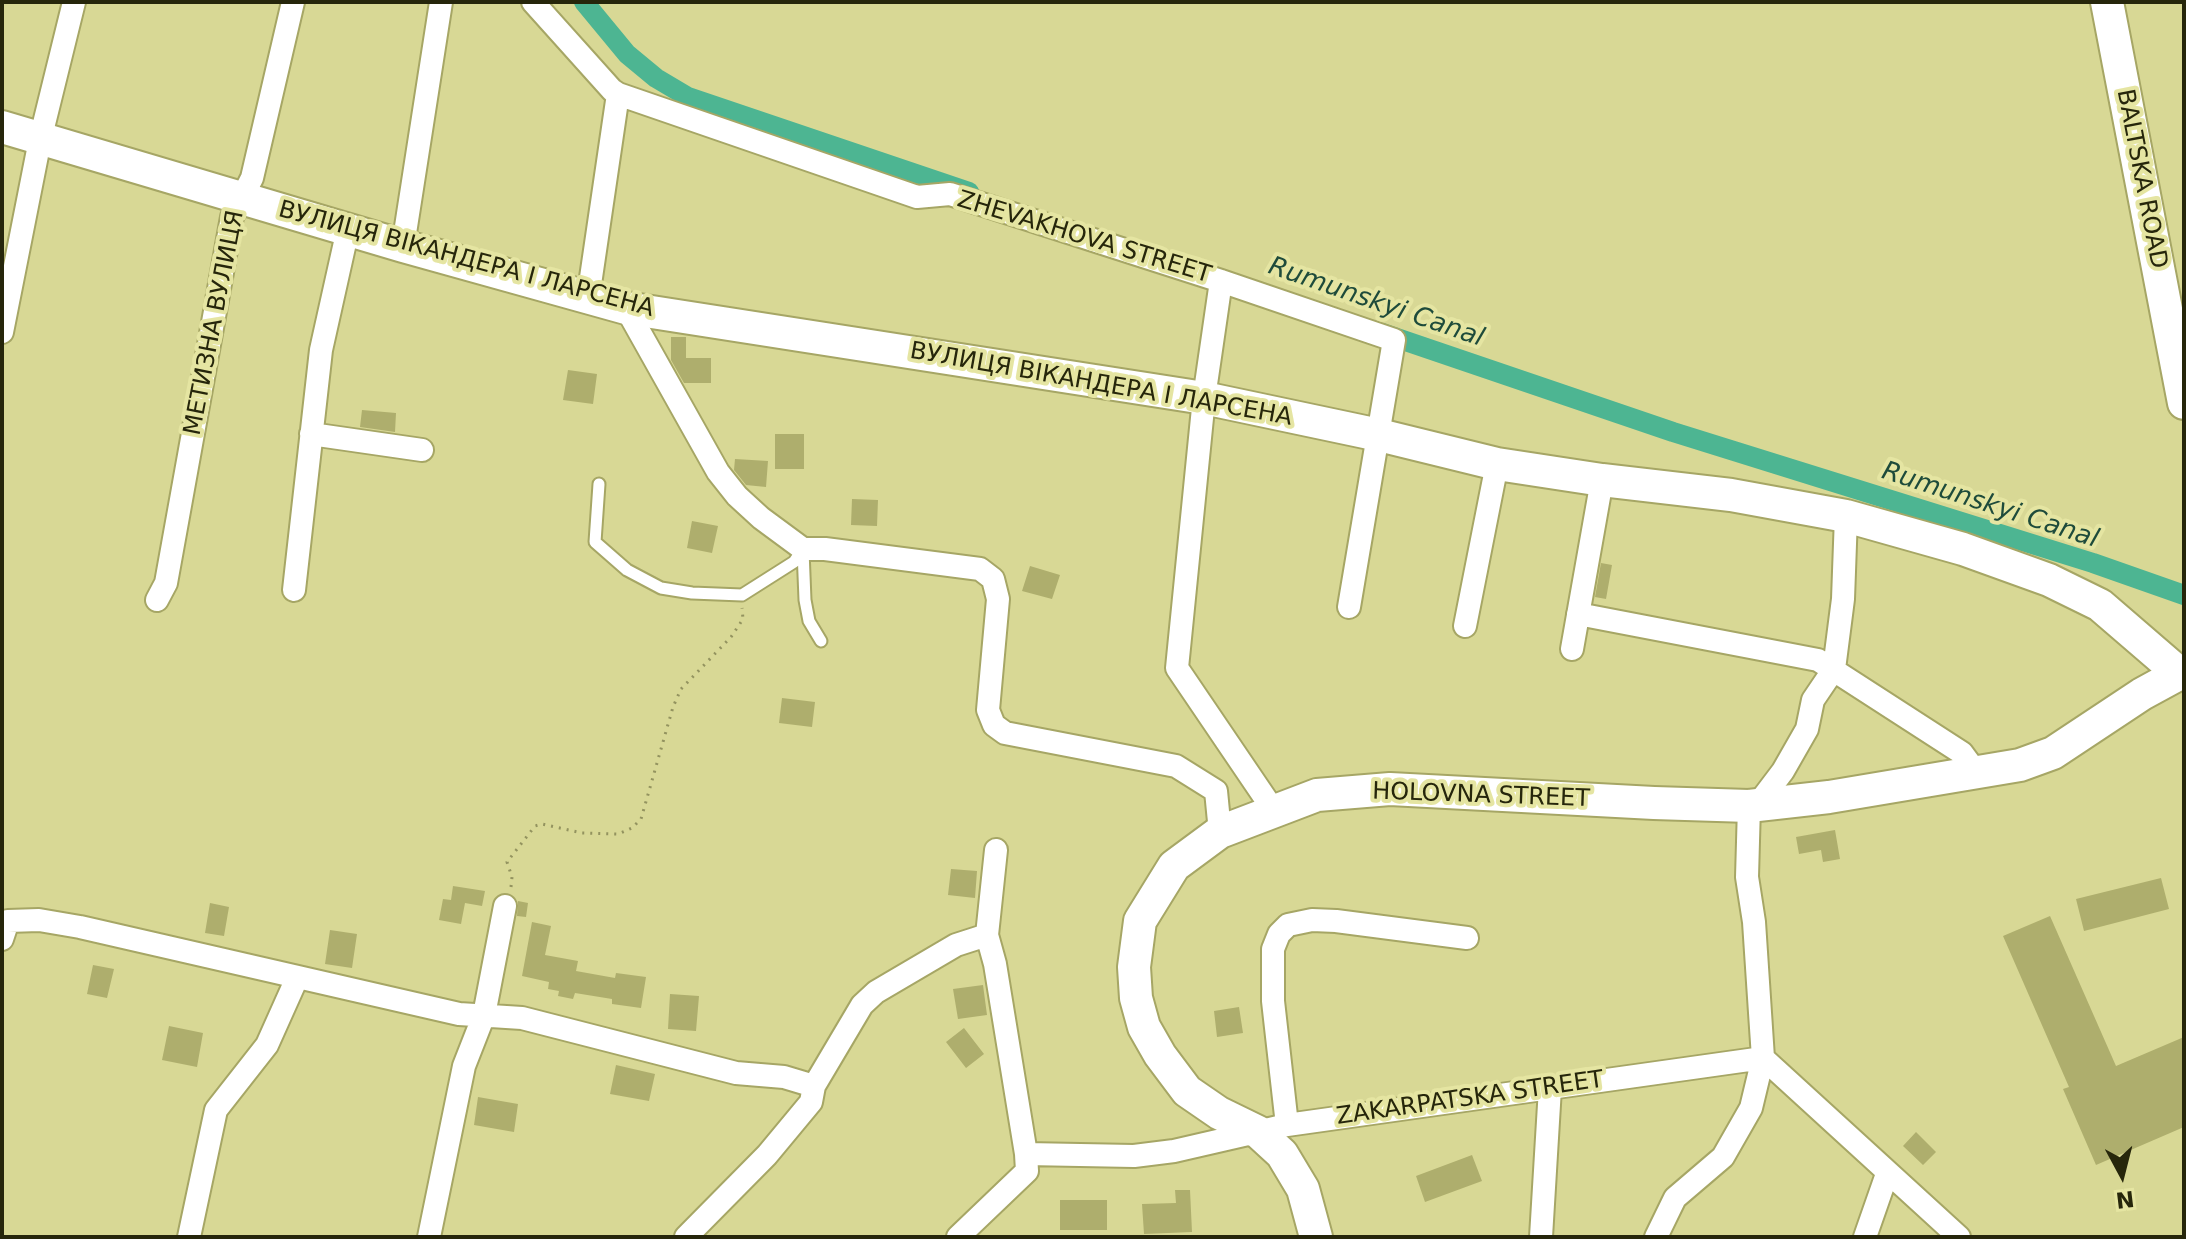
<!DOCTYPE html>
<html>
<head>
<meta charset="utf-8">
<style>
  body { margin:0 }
  #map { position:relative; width:2186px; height:1239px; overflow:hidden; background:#d8d895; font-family:"DejaVu Sans",sans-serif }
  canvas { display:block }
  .frame { position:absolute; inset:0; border:4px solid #26260b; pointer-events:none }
  .north { position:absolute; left:2082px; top:1135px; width:80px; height:80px; -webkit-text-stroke:6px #e5e5a2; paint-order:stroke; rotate:173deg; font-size:22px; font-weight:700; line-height:32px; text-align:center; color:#26260b }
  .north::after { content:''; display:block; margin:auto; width:28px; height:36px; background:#26260b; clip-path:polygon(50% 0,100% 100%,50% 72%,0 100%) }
</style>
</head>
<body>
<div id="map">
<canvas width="2186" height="1239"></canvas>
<div class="frame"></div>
<div class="north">N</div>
</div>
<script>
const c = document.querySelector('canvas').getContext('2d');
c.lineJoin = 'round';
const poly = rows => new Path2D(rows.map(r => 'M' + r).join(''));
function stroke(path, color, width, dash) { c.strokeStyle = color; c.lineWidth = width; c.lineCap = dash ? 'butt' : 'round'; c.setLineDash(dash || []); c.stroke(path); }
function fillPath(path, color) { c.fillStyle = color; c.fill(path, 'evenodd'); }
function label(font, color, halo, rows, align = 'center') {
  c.font = font + ' "DejaVu Sans",sans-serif'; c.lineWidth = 8; c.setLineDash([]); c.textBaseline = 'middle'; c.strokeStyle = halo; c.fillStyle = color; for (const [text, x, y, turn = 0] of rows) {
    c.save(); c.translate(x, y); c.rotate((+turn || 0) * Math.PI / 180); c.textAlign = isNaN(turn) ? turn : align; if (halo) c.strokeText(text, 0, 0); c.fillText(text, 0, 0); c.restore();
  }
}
stroke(poly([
  [584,2,627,54,656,78,688,97,969,192],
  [1382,333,1673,432,2093,563,2184,595]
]), '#4db592', 20);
fillPath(poly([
  [671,337,686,337,686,358,711,358,711,383,684,383,671,360],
  [568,370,597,374,593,404,563,400],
  [362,410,396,413,395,432,360,427],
  [775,434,804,434,804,469,775,469],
  [735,459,768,461,766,487,746,485,734,470],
  [852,499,878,500,877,526,851,525],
  [692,521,718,526,712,553,687,548],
  [1601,563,1612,565,1606,599,1595,597],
  [1030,566,1060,575,1052,599,1022,591],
  [782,698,815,702,812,727,779,723],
  [1835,830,1840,859,1823,862,1821,850,1799,854,1796,837],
  [951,869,977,871,975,898,948,895],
  [2161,878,2169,909,2084,931,2076,899],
  [453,886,485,891,482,906,465,903,461,924,439,920,443,899,451,900],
  [518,901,528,903,526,917,517,916],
  [210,903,229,907,224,936,205,933],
  [2050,916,2116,1066,2184,1037,2184,1127,2096,1165,2063,1089,2069,1087,2003,936],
  [532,922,551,926,545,955,578,961,576,971,615,978,616,973,646,977,641,1008,612,1004,612,999,575,993,573,999,558,996,559,991,548,989,549,982,522,976],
  [330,930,357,934,352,968,325,964],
  [93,965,114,969,107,998,87,994],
  [983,985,987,1015,958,1019,953,989],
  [670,994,699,996,696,1031,668,1029],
  [1239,1007,1243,1033,1217,1037,1214,1011],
  [169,1026,203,1033,197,1067,162,1060],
  [964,1028,984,1054,966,1068,946,1042],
  [616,1065,655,1074,649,1101,610,1094],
  [478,1097,518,1104,514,1132,474,1125],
  [1916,1132,1936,1152,1923,1165,1903,1146],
  [1472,1155,1482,1181,1425,1202,1416,1176],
  [1175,1190,1190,1190,1192,1232,1144,1234,1142,1204,1176,1203],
  [1060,1200,1107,1200,1107,1230,1060,1230]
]), '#aeae6d');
const lane = poly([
  [599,484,595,542,627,570,661,588,692,593,742,595,794,562,803,549],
  [803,550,805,600,809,621,821,641]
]);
const street = poly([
  [533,2,612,90,618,94,917,197,950,194,1221,281,1394,340,1349,607],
  [403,246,441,2],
  [1221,281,1204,398,1177,668,1274,811],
  [588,298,618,94],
  [626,308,718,472,737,496,761,518,803,549,825,549,980,569,993,579,998,599,988,710,994,725,1005,733,1176,766,1216,791,1220,832],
  [2,332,40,140,74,2],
  [311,434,422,450],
  [294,590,321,350,348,229],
  [157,600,166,583,232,217,252,178,293,2],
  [1578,614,1818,660,1962,753,1976,772],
  [1465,626,1497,464],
  [1572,649,1602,480],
  [1758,804,1783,771,1807,729,1813,700,1834,669,1843,599,1846,516],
  [996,850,987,935,995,964,1026,1154],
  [2,939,8,921,39,920,80,927,459,1014,522,1018,736,1073,784,1077,814,1086],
  [1287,1125,1273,1001,1273,949,1279,934,1288,925,1312,920,1336,921,1467,938],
  [189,1237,216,1110,267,1045,297,978],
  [429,1237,464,1066,484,1015,505,906],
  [686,1237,767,1155,811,1102,814,1086,862,1005,876,992,956,945,987,935],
  [958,1237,1027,1171,1026,1154,1134,1156,1174,1151,1287,1125,1763,1058,1959,1237],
  [1541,1237,1550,1088],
  [1656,1237,1675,1198,1723,1157,1751,1108,1763,1058,1754,922,1747,877,1749,806],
  [1865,1237,1887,1174]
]);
const secondary = poly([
  [2107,2,2184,403],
  [2,127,403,246,626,308,1204,398,1379,435,1497,464,1602,480,1731,495,1846,516,1963,549,2049,580,2100,605,2179,673],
  [1316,1237,1303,1189,1282,1154,1258,1132,1219,1113,1187,1091,1160,1055,1144,1027,1136,998,1134,967,1140,921,1174,866,1220,832,1317,795,1390,789,1654,803,1749,806,1829,797,2020,765,2053,753,2142,694,2184,671]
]);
stroke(lane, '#a6a665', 15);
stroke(street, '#a6a665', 26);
stroke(secondary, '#a6a665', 36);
stroke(poly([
  [511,887,512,877,507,862,535,826,542,824,582,833,618,834,632,828,641,819,673,707,681,689,731,637,743,619,742,608]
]), '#93935f', 3, [2, 6]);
stroke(lane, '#fff', 11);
stroke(street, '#fff', 22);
stroke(secondary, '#fff', 32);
label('24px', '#26260b', '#e5e5a2', [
  ["BALTSKA ROAD",2141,179,79],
  ["ZHEVAKHOVA STREET",1084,238,17],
  ["ВУЛИЦЯ ВІКАНДЕРА І ЛАРСЕНА",466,260,15],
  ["МЕТИЗНА ВУЛИЦЯ",215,323,-79],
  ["ВУЛИЦЯ ВІКАНДЕРА І ЛАРСЕНА",1101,385,10],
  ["HOLOVNA STREET",1481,796,2],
  ["ZAKARPATSKA STREET",1470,1099,-8]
]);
label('italic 26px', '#1e4b3b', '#e5e5a2', [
  ["Rumunskyi Canal",1376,303,19],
  ["Rumunskyi Canal",1990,506,18]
]);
</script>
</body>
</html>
